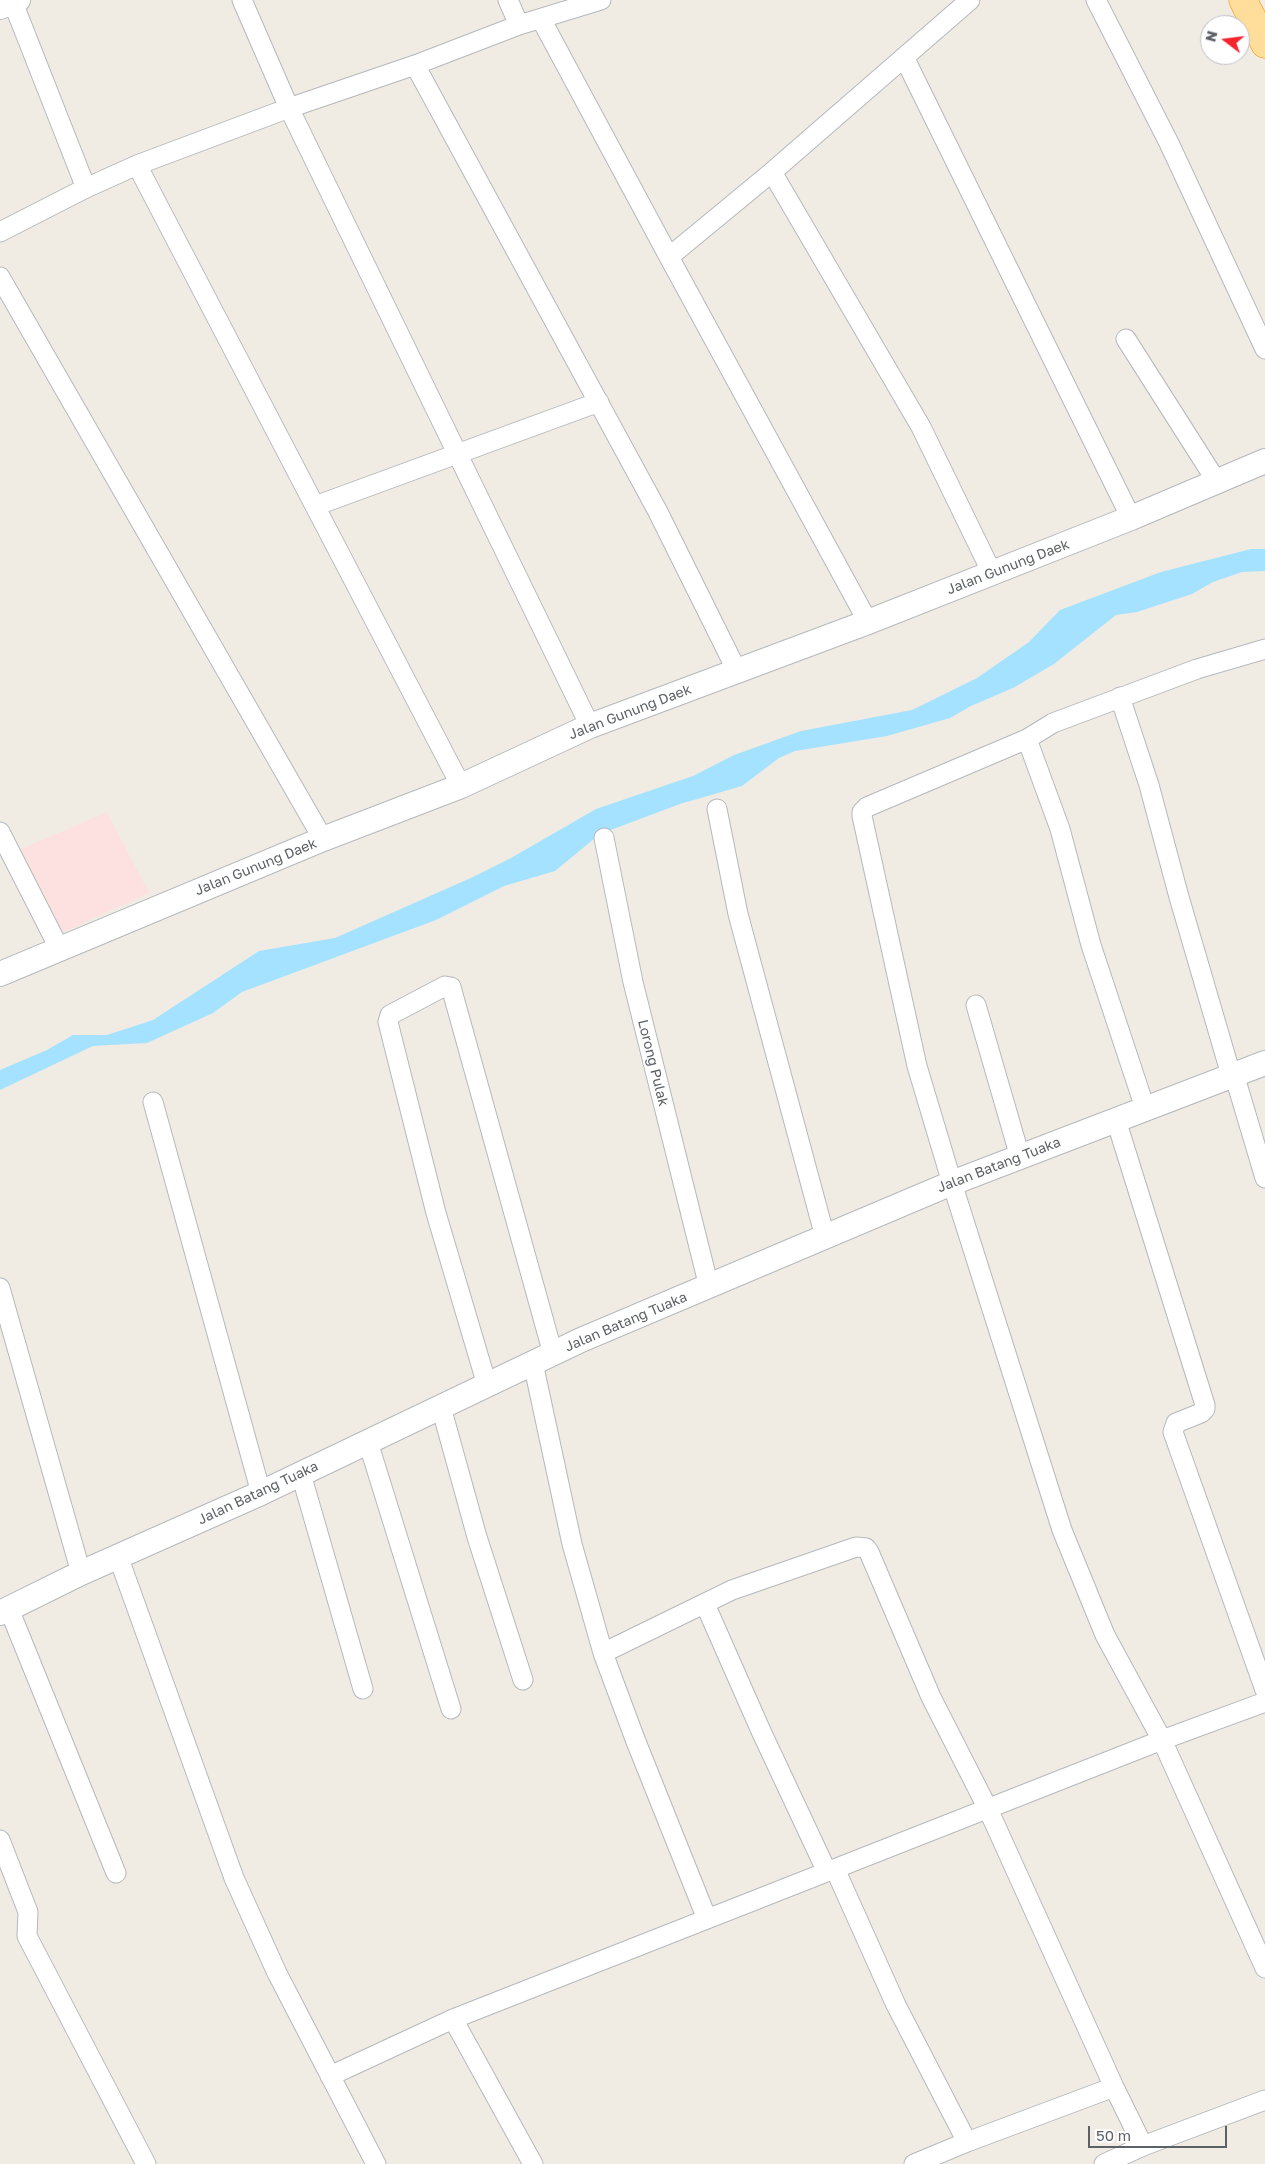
<!DOCTYPE html>
<html>
<head>
<meta charset="utf-8">
<style>
  body { margin:0 }
  #map { position:relative; width:1265px; height:2164px; overflow:hidden; background:#f0ece4; font-family:"Golos Text",sans-serif }
  canvas { display:block }
  .north { position:absolute; left:1200px; top:15px; width:50px; height:50px; box-sizing:border-box; background:#fff; border:1px solid #bec0c2; border-radius:50%; rotate:285deg; font-size:14px; font-weight:700; line-height:20px; text-align:center; color:#5c6166 }
  .north::after { content:''; display:block; margin:auto; width:18px; height:22px; background:#f4252d; clip-path:polygon(50% 0,100% 100%,50% 72%,0 100%) }
  .scale { position:absolute; left:1088px; top:2126px; width:139px; height:22px; box-sizing:border-box; border:2px solid #5c6166; border-top:0; padding-left:6px; font-size:15px; line-height:18px; white-space:nowrap; color:#5c6166; -webkit-text-stroke:4px #fff; paint-order:stroke }
</style>
</head>
<body>
<div id="map">
<canvas width="1265" height="2164"></canvas>
<div class="north">N</div>
<div class="scale">50 m</div>
</div>
<script>
const c = document.querySelector('canvas').getContext('2d');
c.lineJoin = 'round';
function fillPath(path, color) { c.fillStyle = color; c.fill(path, 'evenodd'); }
const poly = rows => new Path2D(rows.map(r => 'M' + r).join(''));
function stroke(path, color, width, dash) { c.strokeStyle = color; c.lineWidth = width; c.lineCap = dash ? 'butt' : 'round'; c.setLineDash(dash || []); c.stroke(path); }
function label(font, color, halo, rows, align = 'center') {
  c.font = font + ' "Golos Text",sans-serif'; c.lineWidth = 4; c.setLineDash([]); c.textBaseline = 'middle'; c.strokeStyle = halo; c.fillStyle = color; for (const [text, x, y, turn = 0] of rows) {
    c.save(); c.translate(x, y); c.rotate((+turn || 0) * Math.PI / 180); c.textAlign = isNaN(turn) ? turn : align; if (halo) c.strokeText(text, 0, 0); c.fillText(text, 0, 0); c.restore();
  }
}
fillPath(poly([
  [107,812,149,893,59,934,19,850]
]), '#fde0e0');
fillPath(poly([
  [1251,549,1265,549,1265,571,1242,572,1213,582,1192,594,1137,612,1116,615,1054,664,1013,688,971,706,950,718,887,736,795,751,779,758,742,786,680,804,600,834,555,871,504,886,436,920,242,992,213,1013,147,1043,93,1046,0,1090,0,1070,47,1050,73,1035,107,1035,153,1020,259,951,335,938,473,877,511,858,596,809,693,776,734,755,801,731,912,710,977,678,1029,642,1060,610,1161,572]
]), '#a5e2ff');
const minor = poly([
  [12,0,86,188],
  [242,0,289,108,590,726],
  [508,0,519,25],
  [1096,0,1169,143,1265,349],
  [541,19,669,257,868,622],
  [904,57,1131,518],
  [415,65,657,510,737,671],
  [137,165,461,786],
  [772,172,921,427,992,573],
  [0,232,86,188,137,165,289,108,415,65,519,25,601,0],
  [669,257,772,172,970,0],
  [0,277,323,839],
  [1126,339,1217,482],
  [315,506,599,402],
  [1265,649,1197,669,1053,723,1027,739,867,807,862,812,862,816,917,1066,952,1183,1062,1530,1105,1635,1162,1740,1265,1968],
  [1120,697,1149,785,1179,897,1231,1075],
  [1027,739,1060,829,1091,945,1145,1108],
  [717,809,738,914,825,1237],
  [0,832,59,948],
  [604,838,633,982,709,1287],
  [976,1005,1020,1157],
  [1234,1074,1265,1178],
  [153,1102,261,1493],
  [1116,1120,1205,1405,1205,1409,1201,1413,1176,1423,1173,1432,1265,1690],
  [0,1288,81,1573],
  [533,1363,572,1544,603,1653,635,1739,707,1919],
  [487,1385,436,1213,388,1022,390,1015,445,986,451,987,553,1354],
  [441,1407,477,1537,523,1680],
  [368,1442,451,1709],
  [301,1474,363,1689],
  [118,1556,234,1878,277,1973,376,2164],
  [705,1604,761,1731,827,1872],
  [9,1609,116,1873],
  [603,1653,732,1590,856,1547,866,1548,869,1552,931,1697,988,1809,1114,2087,1143,2146],
  [0,1840,28,1912,27,1936,146,2164],
  [835,1869,896,2005,967,2142],
  [453,2019,533,2164],
  [330,2076,453,2019,1162,1740,1265,1702],
  [914,2164,967,2142,1114,2087],
  [1104,2164,1143,2146,1265,2100]
]);
const tertiary = poly([
  [0,7,18,0],
  [0,974,323,839,461,786,590,726,868,622,1131,518,1265,461],
  [0,1613,81,1573,261,1493,581,1340,952,1183,1265,1063]
]);
const trunk = poly([
  [1243,0,1265,44]
]);
stroke(minor, '#b5b8bc', 21);
stroke(tertiary, '#b5b8bc', 26);
stroke(trunk, '#f48c00', 29);
stroke(minor, '#fff', 19);
stroke(tertiary, '#fff', 24);
stroke(trunk, '#ffde9b', 28);
label('14px', '#5c6166', '#fff', [
  ["Jalan Gunung Daek",1008,567,-21],
  ["Jalan Gunung Daek",630,712,-21],
  ["Jalan Gunung Daek",256,867,-22],
  ["Lorong Pulak",653,1063,76],
  ["Jalan Batang Tuaka",999,1165,-21],
  ["Jalan Batang Tuaka",626,1322,-23],
  ["Jalan Batang Tuaka",258,1493,-25]
]);
</script>
</body>
</html>
